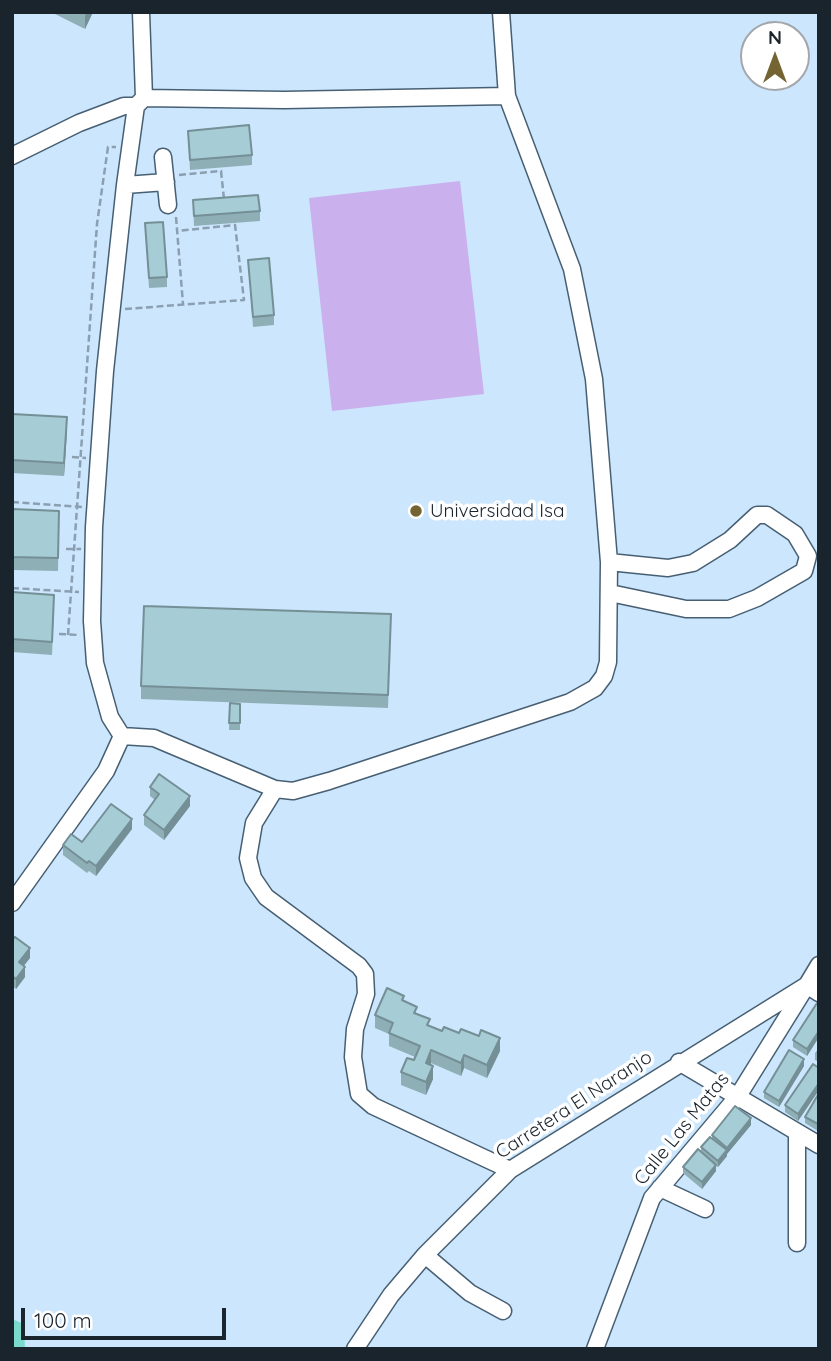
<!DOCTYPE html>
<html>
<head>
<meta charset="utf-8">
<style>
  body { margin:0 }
  #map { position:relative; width:831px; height:1361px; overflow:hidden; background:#cbe6fd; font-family:Quicksand,sans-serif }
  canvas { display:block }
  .frame { position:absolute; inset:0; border:14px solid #1a242d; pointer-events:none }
  .north { position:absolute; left:740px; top:21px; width:70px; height:70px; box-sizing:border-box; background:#fff; border:2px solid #a3a7ab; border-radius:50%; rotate:0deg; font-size:19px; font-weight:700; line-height:28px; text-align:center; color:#1a242d }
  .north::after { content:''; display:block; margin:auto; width:24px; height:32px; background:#746432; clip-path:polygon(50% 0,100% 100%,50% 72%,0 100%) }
  .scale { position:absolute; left:21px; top:1308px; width:205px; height:32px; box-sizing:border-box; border:4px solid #1a242d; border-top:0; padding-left:9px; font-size:21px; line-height:24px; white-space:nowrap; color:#1a242d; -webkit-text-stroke:5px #fff; paint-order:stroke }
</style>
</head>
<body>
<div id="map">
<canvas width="831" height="1361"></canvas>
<div class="frame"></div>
<div class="north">N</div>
<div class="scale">100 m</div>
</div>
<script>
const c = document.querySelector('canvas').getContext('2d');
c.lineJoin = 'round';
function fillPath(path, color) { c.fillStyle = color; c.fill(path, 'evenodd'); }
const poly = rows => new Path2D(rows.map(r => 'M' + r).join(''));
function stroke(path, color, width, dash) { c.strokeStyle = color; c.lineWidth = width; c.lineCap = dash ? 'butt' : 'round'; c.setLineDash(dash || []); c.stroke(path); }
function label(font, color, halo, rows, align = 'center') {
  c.font = font + ' Quicksand,sans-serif'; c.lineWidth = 7; c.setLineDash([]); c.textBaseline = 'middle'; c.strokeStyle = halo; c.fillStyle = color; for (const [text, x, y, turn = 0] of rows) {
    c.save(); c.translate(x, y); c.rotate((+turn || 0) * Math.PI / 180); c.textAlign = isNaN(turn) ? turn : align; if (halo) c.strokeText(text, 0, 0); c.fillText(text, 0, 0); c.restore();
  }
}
fillPath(poly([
  [460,181,484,394,332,411,309,198]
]), '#cab0ed');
fillPath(poly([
  [12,1319,24,1324,25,1349,12,1349]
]), '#7adbcc');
const minor = poly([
  [144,98,284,100,507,96],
  [12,156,79,123,124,106,136,106],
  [163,157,168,205],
  [125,185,166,182],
  [609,562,668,568,693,563,730,540,757,515,767,515,795,534,808,556,804,571,757,598,729,609,686,609,610,593],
  [122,736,110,717,95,663,92,621,94,527,105,371,125,185,136,106,144,98,141,12],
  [122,736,154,738,275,789,254,823,248,858,253,878,266,897,359,966,365,974,366,994,355,1029,353,1057,359,1094,373,1106,510,1170],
  [275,789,293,791,329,781,570,702,595,688,604,676,608,662,609,562,594,379,572,269,507,96,501,12],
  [12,903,106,771,122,736],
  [679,1062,819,1145],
  [660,1188,705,1209],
  [797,1243,797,1132],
  [425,1255,470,1293,503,1311],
  [355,1349,391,1295,425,1255,510,1170,807,985,819,965],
  [595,1349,652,1198,738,1096,807,985,819,993]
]);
stroke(minor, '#475f72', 19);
stroke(poly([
  [179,175,221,171,224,199],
  [176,217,183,304],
  [125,309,244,300,235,225,177,231],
  [72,457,86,458],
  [12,502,82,507],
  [66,549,81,549],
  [12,588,79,592],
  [59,634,79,635],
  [68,635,97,224,108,147,116,147]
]), '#8b9fb1', 2.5, [7, 3.5]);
stroke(minor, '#fff', 16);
fillPath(poly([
  [51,12,93,12,85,29],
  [188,131,252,155,252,165,190,170],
  [193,200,260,211,260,221,194,226],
  [145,223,167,277,167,287,149,288],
  [248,260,274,315,274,325,253,327],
  [12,414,67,430,64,476,12,473],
  [12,509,59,511,58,571,12,570],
  [12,592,54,608,52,655,12,652],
  [391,614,388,708,141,699,141,686],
  [230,703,240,704,240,730,229,730],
  [150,787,190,806,164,840,144,825,144,815,155,800,150,796],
  [132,829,96,876,89,871,87,873,63,855,63,845,82,842],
  [12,940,30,958,23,966,25,977,16,989,12,986],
  [819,1000,819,1037,807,1056,793,1047,793,1040],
  [404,1001,430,1026,500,1051,487,1078,464,1068,461,1076,431,1063,433,1079,426,1095,401,1085,401,1072,414,1060,415,1057,389,1046,389,1034,375,1028,375,1015],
  [819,1048,819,1062,815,1060,815,1053],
  [804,1066,779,1107,764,1098,764,1092],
  [819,1068,819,1090,798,1121,785,1112,785,1105],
  [819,1093,819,1130,818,1131,805,1123,805,1117],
  [751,1125,727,1154,727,1156,718,1167,716,1166,716,1171,702,1189,683,1173,683,1167,701,1152,701,1147,712,1138,712,1135]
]), '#8fafb7');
fillPath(poly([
  [87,12,93,12,85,29,85,16],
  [67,417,67,430,64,476,64,463],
  [190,796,190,806,164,840,164,830],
  [132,819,132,829,96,876,96,866],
  [30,948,30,958,19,972,19,962],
  [25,967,25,977,16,989,16,979],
  [819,1031,819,1037,807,1056,807,1049],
  [500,1038,500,1051,487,1078,487,1065],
  [431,1050,431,1063,426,1076,426,1063],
  [464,1055,464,1068,461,1076,461,1063],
  [804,1059,804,1066,779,1107,779,1101],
  [433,1066,433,1079,426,1095,426,1082],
  [819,1083,819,1090,798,1121,798,1114],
  [751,1118,751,1125,727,1154,727,1148],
  [727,1150,727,1156,718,1167,718,1161],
  [716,1165,716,1171,702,1189,702,1182]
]), '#748f95');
const building = poly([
  [249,125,252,155,190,160,188,131,249,125],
  [258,195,260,211,194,216,193,200,258,195],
  [163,222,167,277,149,278,145,223,163,222],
  [269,258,274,315,253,317,248,260,269,258],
  [12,414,67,417,64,463,12,460,12,414],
  [12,509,59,511,58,558,12,557,12,509],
  [12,592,54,595,52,642,12,639,12,592],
  [144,606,391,614,388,695,141,686,144,606],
  [230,703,240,704,240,723,229,723,230,703],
  [159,774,190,796,164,830,144,815,159,794,150,787,159,774],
  [111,804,132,819,96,866,89,861,87,863,63,845,71,834,82,842,111,804],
  [15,937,30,948,19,962,25,967,16,979,12,976,12,940,15,937],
  [387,988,404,996,402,1000,417,1007,414,1013,430,1019,427,1025,442,1031,444,1027,459,1033,461,1029,479,1036,481,1030,500,1038,487,1065,464,1055,461,1063,431,1050,426,1063,433,1066,426,1082,401,1072,407,1058,414,1060,420,1046,389,1033,393,1023,375,1015,387,988],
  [819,1000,819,1031,807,1049,793,1040,819,1000],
  [789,1050,804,1059,779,1101,764,1092,789,1050],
  [813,1064,819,1068,819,1083,798,1114,785,1105,813,1064],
  [819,1093,819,1124,818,1124,805,1117,819,1093],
  [735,1106,751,1118,727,1148,712,1135,735,1106],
  [710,1137,727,1150,718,1161,701,1147,710,1137],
  [698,1149,716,1165,702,1182,683,1167,698,1149]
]);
fillPath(building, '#a6ccd5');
stroke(building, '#748f95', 2);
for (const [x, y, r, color] of [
  [416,511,7,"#746432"]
]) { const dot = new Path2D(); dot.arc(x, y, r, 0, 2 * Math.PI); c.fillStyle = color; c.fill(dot); stroke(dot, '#fff', 2.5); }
label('19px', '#1a242d', '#fff', [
  ["Universidad Isa",430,511]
], 'left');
label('19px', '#1a242d', '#fff', [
  ["Carretera El Naranjo",574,1105,-33],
  ["Calle Las Matas",682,1129,-51]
]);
</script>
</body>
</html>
